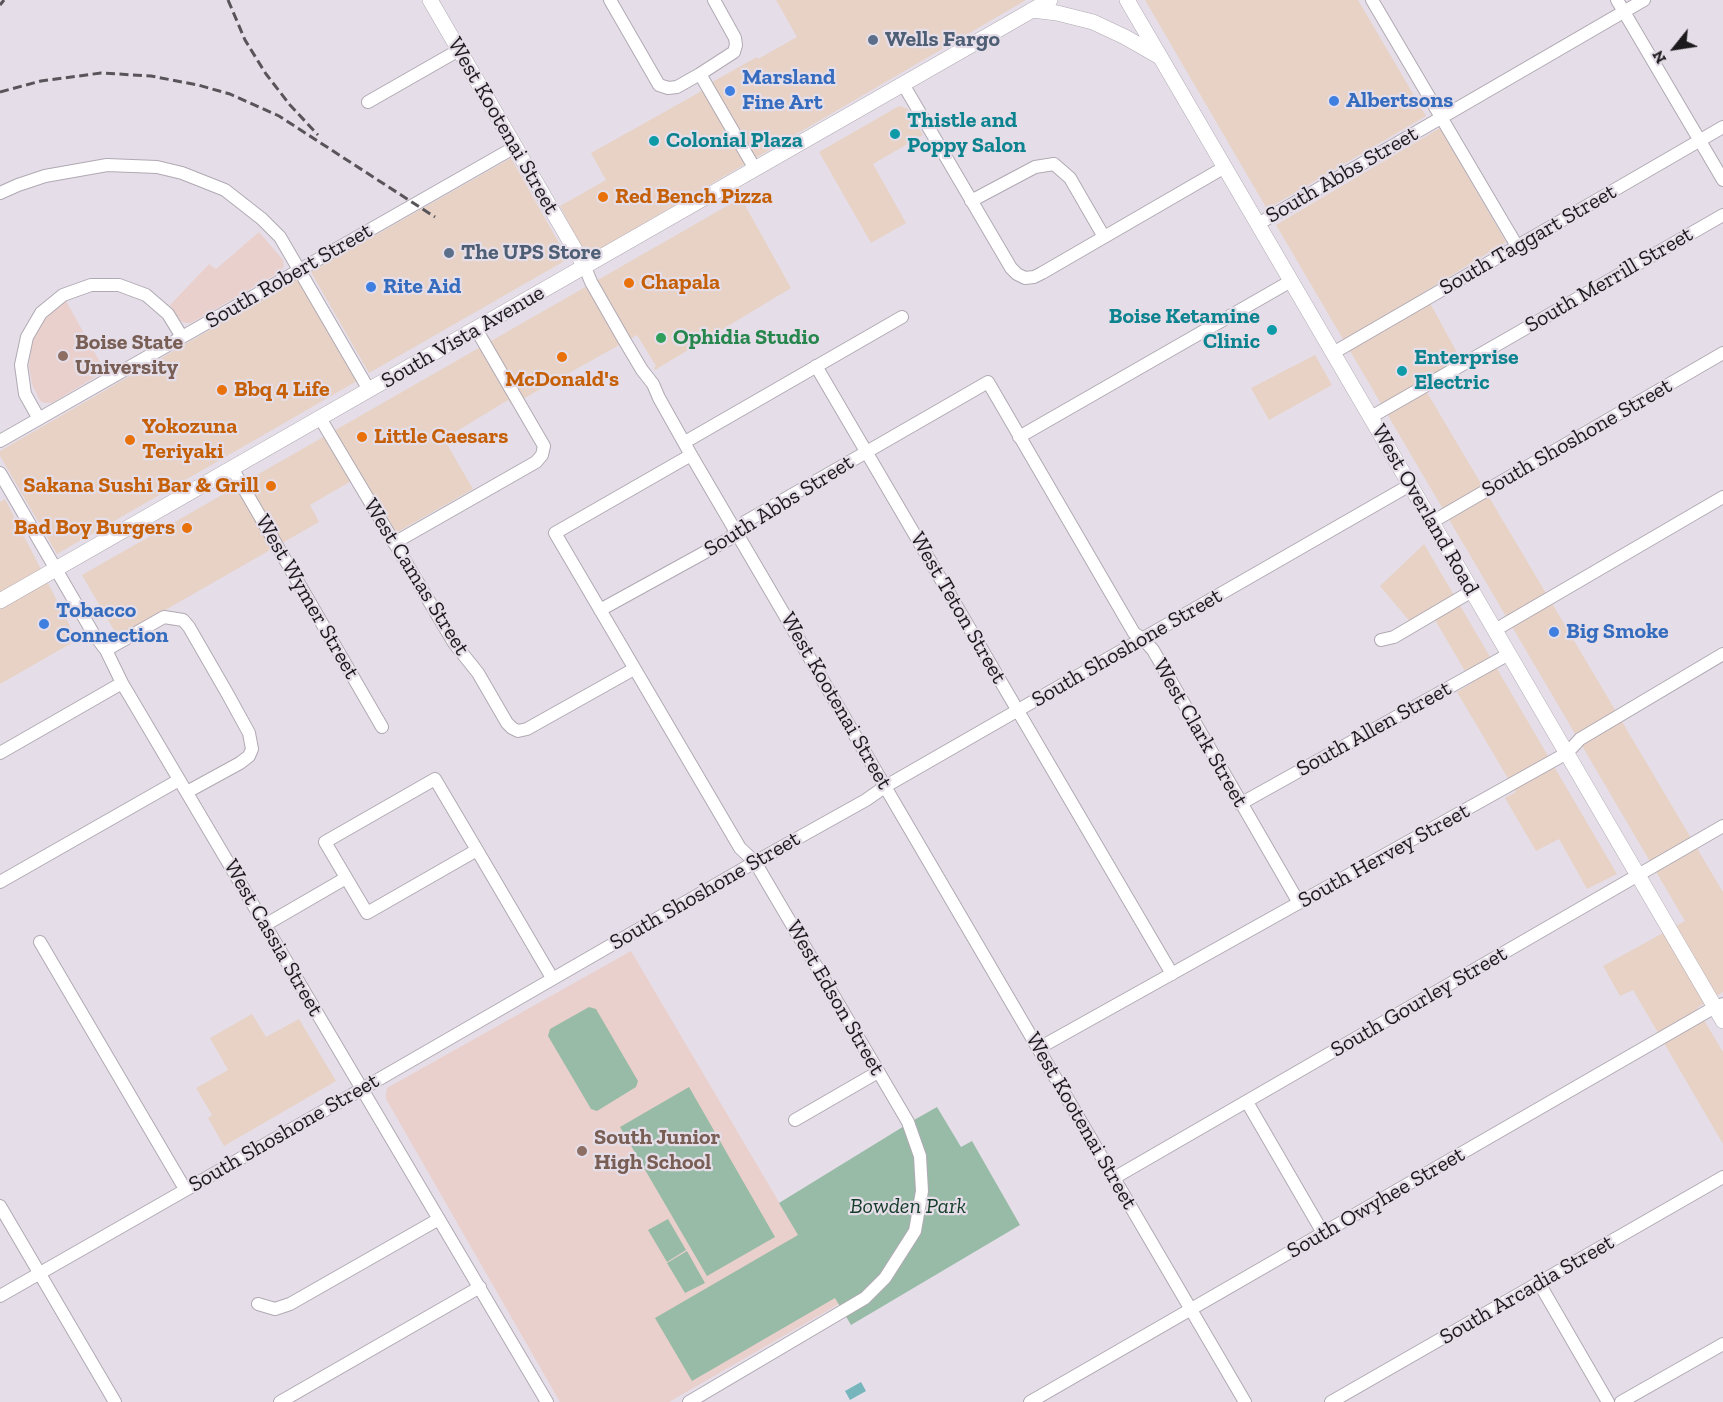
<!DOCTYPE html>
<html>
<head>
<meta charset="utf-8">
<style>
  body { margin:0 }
  #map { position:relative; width:1723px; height:1402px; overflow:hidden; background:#e5dee8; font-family:"Zilla Slab",serif }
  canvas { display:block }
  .north { position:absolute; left:1645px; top:18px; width:60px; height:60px; -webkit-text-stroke:4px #e5dee8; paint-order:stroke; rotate:240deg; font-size:16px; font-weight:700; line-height:24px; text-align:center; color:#1d1a1e }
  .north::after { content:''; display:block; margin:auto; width:21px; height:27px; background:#1d1a1e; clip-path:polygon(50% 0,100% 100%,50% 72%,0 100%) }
</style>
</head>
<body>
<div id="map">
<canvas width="1723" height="1402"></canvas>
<div class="north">N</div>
</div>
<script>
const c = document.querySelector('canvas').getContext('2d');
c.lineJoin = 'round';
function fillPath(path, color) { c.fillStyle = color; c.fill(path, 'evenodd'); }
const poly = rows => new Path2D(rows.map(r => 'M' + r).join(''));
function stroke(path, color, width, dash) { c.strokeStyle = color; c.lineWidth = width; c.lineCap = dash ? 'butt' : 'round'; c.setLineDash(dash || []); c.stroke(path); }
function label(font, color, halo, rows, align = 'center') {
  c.font = font + ' "Zilla Slab",serif'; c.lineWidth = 4.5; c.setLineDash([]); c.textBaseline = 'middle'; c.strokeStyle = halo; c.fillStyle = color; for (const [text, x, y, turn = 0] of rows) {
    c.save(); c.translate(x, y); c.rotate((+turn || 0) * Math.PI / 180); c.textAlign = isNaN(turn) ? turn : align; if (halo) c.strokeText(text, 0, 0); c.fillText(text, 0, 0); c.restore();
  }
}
fillPath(poly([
  [776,0,1026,0,586,257,560,206,606,180,591,153,700,92,714,81,757,57,758,59,797,37],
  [1145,0,1358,0,1426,116,1267,209],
  [899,106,908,109,923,135,873,164,906,223,871,243,819,152],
  [1440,128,1506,242,1424,292,1461,360,1422,384,1723,892,1723,992,1697,1008,1723,1052,1723,1144,1633,990,1620,996,1603,966,1685,921,1276,225],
  [511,158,568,259,369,373,311,272],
  [741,198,791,288,655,370,654,368,656,366,637,335,512,405,508,400,444,439,473,489,394,534,360,476,310,505,319,522,118,637,82,575],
  [298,279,357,381,57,554,0,456,0,451],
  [1315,355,1332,385,1269,420,1251,388],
  [5,499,77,640,0,684,0,502],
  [1424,544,1617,874,1587,889,1559,839,1536,851,1505,798,1516,792,1457,692,1472,683,1435,620,1417,630,1380,586],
  [252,1014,266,1037,299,1019,336,1081,224,1146,208,1118,212,1115,196,1088,228,1070,210,1038]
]), '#e7d2c5');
fillPath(poly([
  [259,232,283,260,284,266,280,272,191,323,185,323,181,321,170,305,209,264,216,269],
  [66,301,105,371,52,403,45,403,40,401,32,384,29,366,31,346,38,329,48,316],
  [631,951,839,1304,669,1402,560,1402,386,1099,386,1092,387,1088]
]), '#ead0cc');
fillPath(poly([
  [589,1007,596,1009,638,1081,636,1087,597,1111,591,1109,548,1036,550,1029],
  [689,1087,775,1237,707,1276,620,1127],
  [937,1107,961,1147,972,1141,1020,1225,851,1325,835,1298,692,1381,655,1318,798,1235,779,1203,914,1120],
  [668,1219,686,1250,667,1262,648,1230],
  [687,1251,705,1283,685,1293,667,1263]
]), '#98bba7');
fillPath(poly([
  [861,1382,866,1391,850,1400,845,1391]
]), '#76b5bb');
const minor = poly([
  [610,0,659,85,668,88,677,87,700,74,755,169],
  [1372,0,1517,246],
  [1617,0,1723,180],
  [700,74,734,52,736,45,735,38,714,0],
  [903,84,1011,268,1017,274,1025,278,1034,277,1042,273,1225,167],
  [368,102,459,50],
  [0,193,18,185,45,176,107,165,157,167,182,173,225,190,262,219,280,237,369,390],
  [971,201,1035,167,1054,164,1070,178,1104,237],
  [1258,224,1644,0],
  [585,267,591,282,623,338,642,370,653,384,659,398,691,455,1245,1402],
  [1333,353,1723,127],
  [816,366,1172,974],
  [1371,417,1723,215],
  [320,418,454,643,478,673,507,723,512,728,518,731,527,729,634,669],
  [39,419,25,394,21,365,27,337,41,313,63,295,91,285,119,285,146,295,168,314,182,337],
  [1019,437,1291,281],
  [0,441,515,147],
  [685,442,902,317],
  [232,468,382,727],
  [0,473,93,633,106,650,122,683,547,1402],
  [1432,522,1723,353],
  [394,543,536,462,542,455,544,446,476,329],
  [600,610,729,539,745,522,988,382,1134,633,1143,639,1153,650,1299,903],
  [1495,630,1723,497],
  [1381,640,1394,637,1472,591],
  [106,650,164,617,183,620,189,627,227,693,249,733,252,749,249,756,240,763,187,792],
  [0,753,122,683],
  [1240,804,1509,654],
  [477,850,367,913,325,842,435,779,477,850,548,971,552,978],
  [0,882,179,780],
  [265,925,346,878],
  [40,942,185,1189],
  [1039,1048,1567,753,1580,739,1723,654],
  [1247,1102,1323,1233],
  [795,1120,878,1072],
  [1114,1178,1723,826],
  [0,1206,115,1402],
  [1539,1283,1608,1402],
  [0,1296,362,1089,755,862,866,800,886,786,1410,485],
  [258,1304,275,1309,290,1304,439,1219],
  [280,1402,480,1287],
  [689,1402,865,1298,885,1278,915,1231,922,1191,920,1156,908,1122,755,862,740,848,555,533,691,455],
  [1030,1402,1715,1007,1723,1004],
  [1331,1402,1723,1177],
  [1621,1402,1723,1344]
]);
const major = poly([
  [430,0,585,267],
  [1127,0,1723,1021],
  [1032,10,1057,13,1093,22,1125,37,1160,57],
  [0,601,1050,0]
]);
stroke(minor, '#b0a9b3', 14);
stroke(major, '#b0a9b3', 16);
stroke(minor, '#fff', 12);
stroke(major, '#fff', 15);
stroke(poly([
  [228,0,245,40,266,74,290,105,318,135],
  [0,5,4,0],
  [0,92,41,81,101,73,151,76,198,85,230,94,279,116,435,217]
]), '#585459', 3, [9, 4.5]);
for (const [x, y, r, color] of [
  [873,40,6,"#5c6f8a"],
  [730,91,6,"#3f7fe0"],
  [1334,101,6,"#3f7fe0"],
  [895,134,6,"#0f9aa8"],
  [654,141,6,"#0f9aa8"],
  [603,197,6,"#e8710a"],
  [449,253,6,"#5c6f8a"],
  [629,283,6,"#e8710a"],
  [371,287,6,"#3f7fe0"],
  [1272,330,6,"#0f9aa8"],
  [661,338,6,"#2e9e5b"],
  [63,356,6,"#8d6e63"],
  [562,357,6,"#e8710a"],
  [1402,371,6,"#0f9aa8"],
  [222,390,6,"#e8710a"],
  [362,437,6,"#e8710a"],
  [130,440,6,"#e8710a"],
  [271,486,6,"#e8710a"],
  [187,528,6,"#e8710a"],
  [44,624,6,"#3f7fe0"],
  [1554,632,6,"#3f7fe0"],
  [582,1151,6,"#8d6e63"]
]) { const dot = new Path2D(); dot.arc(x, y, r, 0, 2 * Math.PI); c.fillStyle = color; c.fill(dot); stroke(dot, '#e5dee8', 2); }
label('bold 22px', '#4e5e75', '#e5dee8', [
  ["Wells Fargo",885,40],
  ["The UPS Store",461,253]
], 'left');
label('bold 22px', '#366cbe', '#e5dee8', [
  ["Marsland",742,78],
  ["Fine Art",742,103],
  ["Albertsons",1346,101],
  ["Rite Aid",383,287],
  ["Tobacco",56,611],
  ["Connection",56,636],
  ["Big Smoke",1566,632]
], 'left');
label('bold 22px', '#0d838f', '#e5dee8', [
  ["Thistle and",907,121],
  ["Poppy Salon",907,146],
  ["Colonial Plaza",666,141],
  ["Boise Ketamine",1260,317,"right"],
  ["Clinic",1260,342,"right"],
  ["Enterprise",1414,358],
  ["Electric",1414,383]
], 'left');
label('22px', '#1d1a1e', '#e5dee8', [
  ["West Kootenai Street",503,126,60],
  ["South Abbs Street",1342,175,-30],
  ["South Taggart Street",1528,240,-30],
  ["South Robert Street",289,276,-30],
  ["South Merrill Street",1609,280,-30],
  ["South Vista Avenue",463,337,-30],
  ["South Shoshone Street",1577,438,-30],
  ["South Abbs Street",779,506,-32],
  ["West Overland Road",1425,510,60],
  ["West Camas Street",416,577,58],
  ["West Wymer Street",307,597,60],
  ["West Teton Street",958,608,60],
  ["South Shoshone Street",1127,648,-30],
  ["West Kootenai Street",836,701,60],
  ["South Allen Street",1374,729,-29],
  ["West Clark Street",1200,733,60],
  ["South Hervey Street",1384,856,-29],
  ["South Shoshone Street",705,891,-30],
  ["West Cassia Street",273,938,60],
  ["West Edson Street",835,998,60],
  ["South Gourley Street",1419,1002,-30],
  ["West Kootenai Street",1081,1121,60],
  ["South Shoshone Street",284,1133,-30],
  ["South Owyhee Street",1376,1203,-30],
  ["South Arcadia Street",1527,1290,-30]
]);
label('bold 22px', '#c56008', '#e5dee8', [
  ["Red Bench Pizza",615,197],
  ["Chapala",641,283],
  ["McDonald's",562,380,"center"],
  ["Bbq 4 Life",234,390],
  ["Yokozuna",142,427],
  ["Teriyaki",142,452],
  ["Little Caesars",374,437],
  ["Sakana Sushi Bar & Grill",259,486,"right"],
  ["Bad Boy Burgers",175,528,"right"]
], 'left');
label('bold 22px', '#27864d', '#e5dee8', [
  ["Ophidia Studio",673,338]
], 'left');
label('bold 22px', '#785e54', '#e5dee8', [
  ["Boise State",75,343],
  ["University",75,368],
  ["South Junior",594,1138],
  ["High School",594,1163]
], 'left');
label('italic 22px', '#143c29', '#e5dee8', [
  ["Bowden Park",908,1207]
]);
</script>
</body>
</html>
